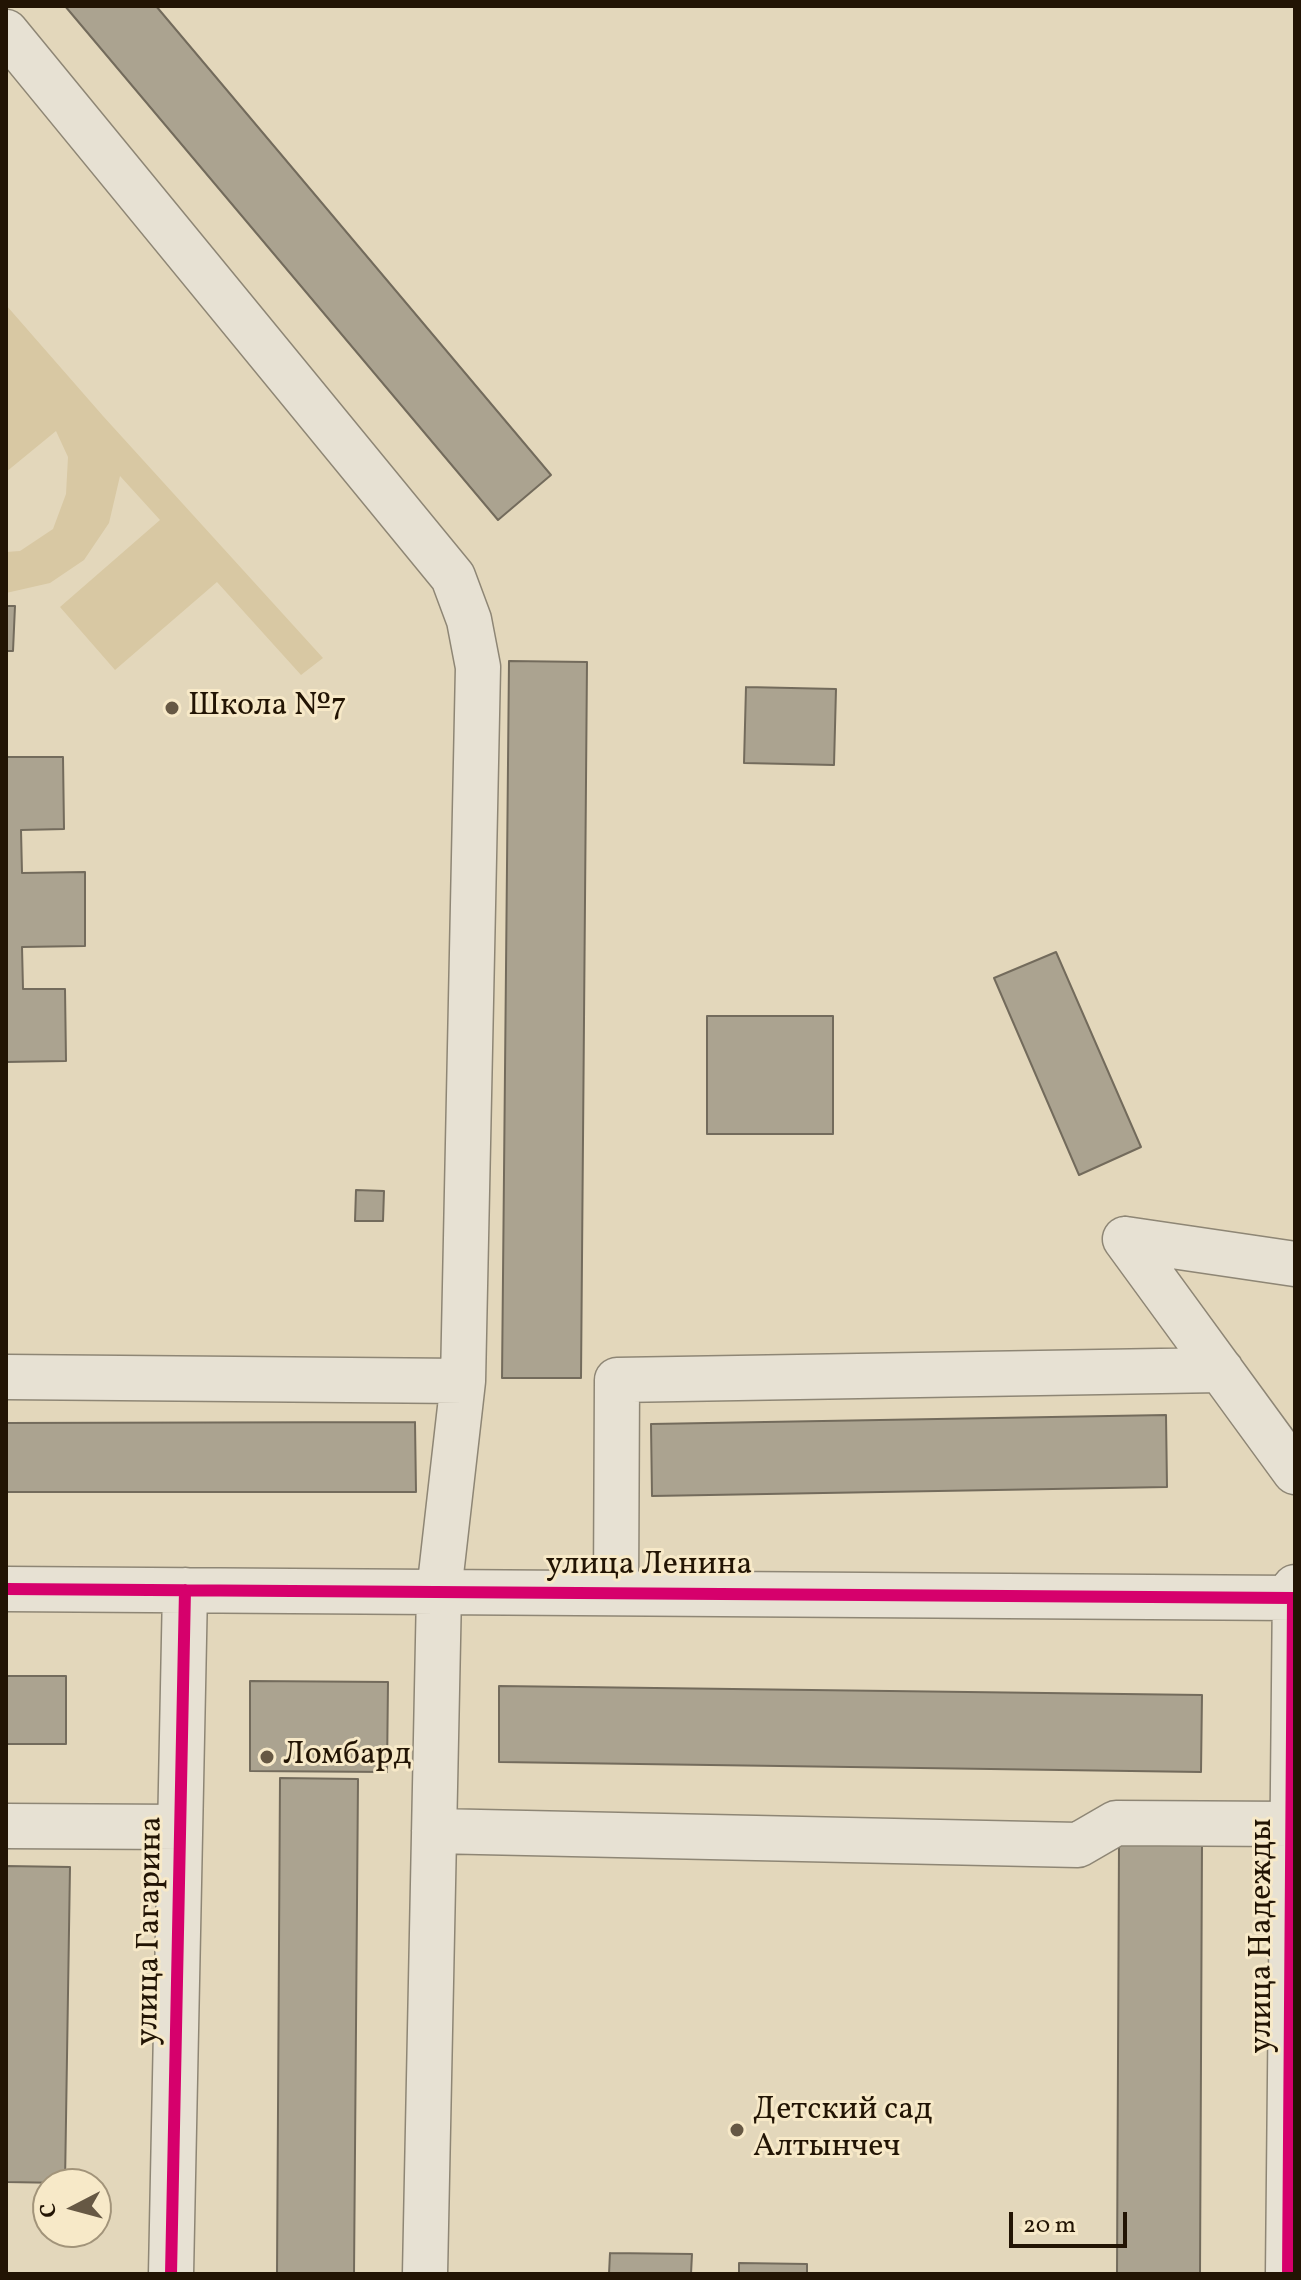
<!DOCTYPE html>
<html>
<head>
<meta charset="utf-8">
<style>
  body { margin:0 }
  #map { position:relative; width:1301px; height:2280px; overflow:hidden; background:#e3d7bb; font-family:Vollkorn,serif }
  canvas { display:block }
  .frame { position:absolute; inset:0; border:8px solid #221404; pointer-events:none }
  .north { position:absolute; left:32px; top:2168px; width:80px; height:80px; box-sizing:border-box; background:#f7e9c8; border:2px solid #a2947a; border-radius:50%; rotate:264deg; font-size:22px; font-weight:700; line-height:32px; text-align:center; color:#221404 }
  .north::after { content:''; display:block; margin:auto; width:28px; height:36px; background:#665844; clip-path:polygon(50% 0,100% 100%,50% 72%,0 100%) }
  .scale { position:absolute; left:1009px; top:2212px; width:118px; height:36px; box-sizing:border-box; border:4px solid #221404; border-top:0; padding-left:10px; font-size:24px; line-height:28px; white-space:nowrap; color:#221404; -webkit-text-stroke:6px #f7e9c8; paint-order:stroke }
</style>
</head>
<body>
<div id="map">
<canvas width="1301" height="2280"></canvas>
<div class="frame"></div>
<div class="north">С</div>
<div class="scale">20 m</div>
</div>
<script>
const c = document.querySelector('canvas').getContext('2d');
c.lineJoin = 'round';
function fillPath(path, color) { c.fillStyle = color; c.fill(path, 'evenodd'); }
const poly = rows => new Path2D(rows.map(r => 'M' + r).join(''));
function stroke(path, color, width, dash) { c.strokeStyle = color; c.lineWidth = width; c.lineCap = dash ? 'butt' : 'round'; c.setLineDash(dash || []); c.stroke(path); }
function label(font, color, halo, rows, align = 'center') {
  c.font = font + ' Vollkorn,serif'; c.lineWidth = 6; c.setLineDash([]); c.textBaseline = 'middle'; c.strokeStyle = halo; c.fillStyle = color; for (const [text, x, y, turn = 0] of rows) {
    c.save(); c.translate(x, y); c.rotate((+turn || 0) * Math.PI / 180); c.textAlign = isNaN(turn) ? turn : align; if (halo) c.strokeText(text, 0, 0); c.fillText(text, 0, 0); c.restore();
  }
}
fillPath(poly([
  [6,305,103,416,323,658,301,675,217,582,115,670,60,607,160,520,120,476,109,523,84,560,50,583,6,593,6,552,20,551,53,529,66,494,68,457,56,431,6,472]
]), '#d8c8a3');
const building = poly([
  [65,6,156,6,551,475,498,520,65,6],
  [6,606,15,606,13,651,6,651,6,606],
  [509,661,587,662,581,1378,502,1378,509,661],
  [746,687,836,689,834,765,744,763,746,687],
  [6,757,63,757,64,829,21,830,22,873,85,872,85,946,22,947,23,989,65,989,66,1061,6,1062,6,757],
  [1056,952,1141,1147,1079,1175,994,978,1056,952],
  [707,1016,833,1016,833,1134,707,1134,707,1016],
  [356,1190,384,1191,383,1221,355,1221,356,1190],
  [1166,1415,1167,1487,652,1496,651,1424,1166,1415],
  [415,1422,416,1492,6,1492,6,1423,415,1422],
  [6,1676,66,1676,66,1744,6,1744,6,1676],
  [250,1681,388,1682,387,1772,250,1771,250,1681],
  [499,1686,1202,1695,1201,1772,499,1762,499,1686],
  [280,1778,358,1779,354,2274,277,2274,280,1778],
  [1119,1843,1202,1843,1200,2274,1117,2274,1119,1843],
  [6,1866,70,1867,65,2183,6,2182,6,1866],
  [610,2253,692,2254,691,2274,609,2274,610,2253],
  [739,2263,807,2264,807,2274,739,2274,739,2263]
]);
fillPath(building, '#aba390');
stroke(building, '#736b5c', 2);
const minor = poly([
  [6,32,453,577,469,620,478,667,463,1381,439,1592,425,2274],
  [1125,1239,1295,1472],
  [1125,1239,1295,1264],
  [6,1377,463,1381],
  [6,1589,1293,1598],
  [616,1593,617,1380,1221,1370],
  [6,1826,180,1827],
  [434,1831,1078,1845,1116,1823,1290,1824],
  [171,2274,185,1590],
  [1288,2274,1295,1587]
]);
stroke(minor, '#8e8675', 47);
stroke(minor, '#e7e1d3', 44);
stroke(poly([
  [6,1589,1293,1598,1288,2274],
  [171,2274,185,1590]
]), '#d6006c', 12);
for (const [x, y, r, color] of [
  [172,708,8,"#665844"],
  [267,1757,8,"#665844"],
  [737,2130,8,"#665844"]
]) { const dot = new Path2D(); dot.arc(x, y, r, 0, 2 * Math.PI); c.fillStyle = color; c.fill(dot); stroke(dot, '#f7e9c8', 3); }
label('32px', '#221404', '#f7e9c8', [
  ["Школа №7",188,708],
  ["Ломбард",283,1757],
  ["Детский сад",753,2112],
  ["Алтынчеч",753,2149]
], 'left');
label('32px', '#221404', '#f7e9c8', [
  ["улица Ленина",649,1567],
  ["улица Гагарина",152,1931,-89],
  ["улица Надежды",1264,1936,-90]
]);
</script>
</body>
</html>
